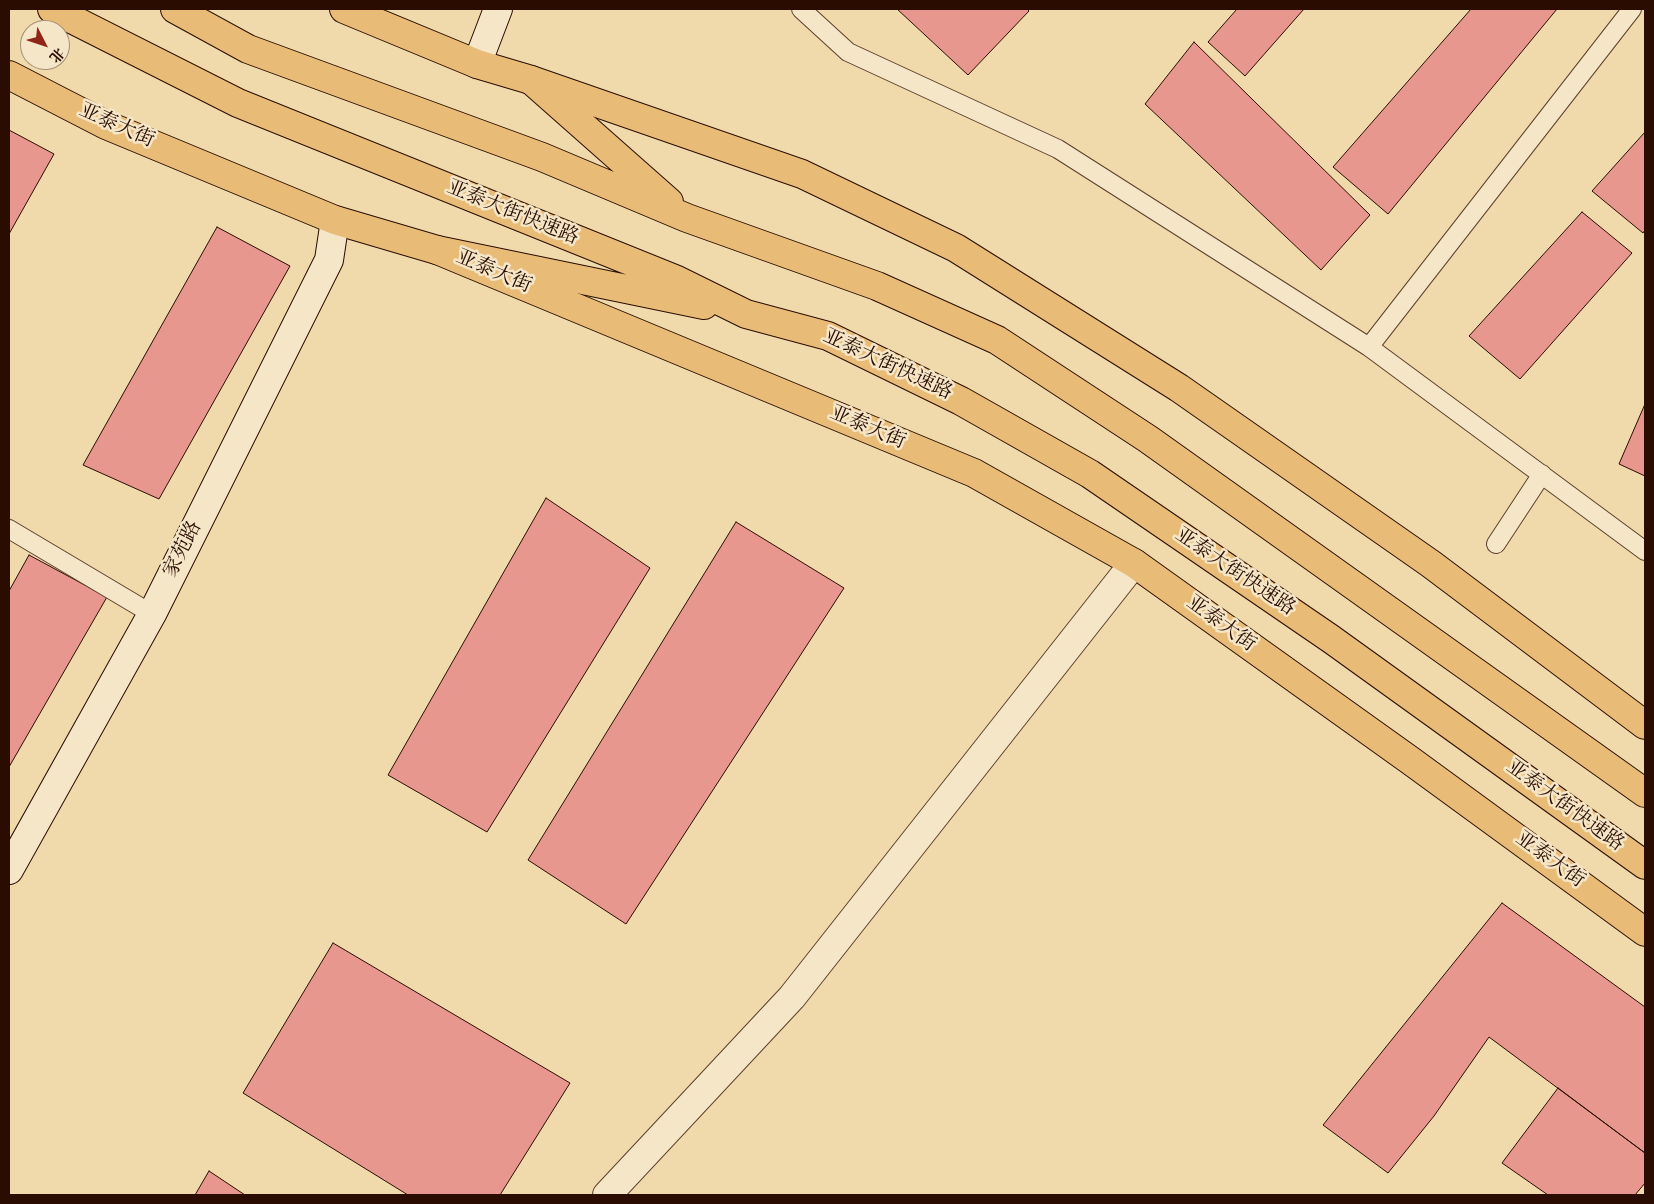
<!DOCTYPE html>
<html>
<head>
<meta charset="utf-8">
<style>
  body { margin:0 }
  #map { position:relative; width:1654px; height:1204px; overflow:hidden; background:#f0d9ab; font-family:Vollkorn,"Noto Serif SC",serif }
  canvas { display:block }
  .frame { position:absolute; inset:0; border:10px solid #2a0d00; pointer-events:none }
  .north { position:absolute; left:20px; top:20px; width:50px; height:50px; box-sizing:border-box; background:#f5e6c8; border:1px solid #a48f78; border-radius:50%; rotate:131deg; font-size:14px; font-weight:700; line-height:20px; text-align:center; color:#2a0d00 }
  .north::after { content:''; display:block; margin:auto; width:18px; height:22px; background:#8f2418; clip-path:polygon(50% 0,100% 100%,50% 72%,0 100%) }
</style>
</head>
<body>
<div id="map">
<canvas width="1654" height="1204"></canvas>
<div class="frame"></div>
<div class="north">北</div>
</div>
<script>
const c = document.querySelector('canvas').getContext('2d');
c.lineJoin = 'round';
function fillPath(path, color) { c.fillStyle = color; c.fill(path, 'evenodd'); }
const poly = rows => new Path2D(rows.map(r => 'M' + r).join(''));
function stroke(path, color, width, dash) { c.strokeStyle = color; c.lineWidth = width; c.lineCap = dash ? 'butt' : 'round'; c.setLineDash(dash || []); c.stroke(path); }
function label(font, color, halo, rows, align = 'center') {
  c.font = font + ' Vollkorn,"Noto Serif SC",serif'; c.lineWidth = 5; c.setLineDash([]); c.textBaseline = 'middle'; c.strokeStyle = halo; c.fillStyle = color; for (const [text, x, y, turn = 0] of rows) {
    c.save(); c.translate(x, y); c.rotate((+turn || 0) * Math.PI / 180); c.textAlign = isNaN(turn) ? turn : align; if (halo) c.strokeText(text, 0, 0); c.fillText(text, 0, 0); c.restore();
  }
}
const building = poly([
  [897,9,1027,9,1029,11,968,75,897,9],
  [1237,9,1304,9,1245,76,1208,42,1237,9],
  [1471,9,1557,9,1388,214,1333,167,1471,9],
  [1194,42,1370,215,1321,270,1145,104,1194,42],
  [9,130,54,154,9,234,9,130],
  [1645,132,1645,230,1643,233,1592,191,1645,132],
  [1582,212,1632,253,1520,379,1469,336,1582,212],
  [217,227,290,266,159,499,83,465,217,227],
  [1645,404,1645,476,1619,464,1645,404],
  [546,498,650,568,487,832,388,775,546,498],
  [736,522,844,588,626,924,528,860,736,522],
  [29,555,107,597,9,767,9,591,29,555],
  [1502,903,1645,1007,1645,1153,1489,1037,1434,1116,1388,1173,1323,1125,1502,903],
  [333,943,570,1083,500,1195,408,1195,243,1093,333,943],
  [1558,1088,1645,1153,1645,1183,1635,1195,1548,1195,1502,1163,1558,1088],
  [209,1171,245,1195,195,1195,209,1171]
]);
fillPath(building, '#e7978e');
stroke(building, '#2a0d00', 1);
const lane = poly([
  [801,9,848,52,1058,149,1369,347,1645,551],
  [1369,347,1632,9],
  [9,529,152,614],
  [1496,544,1542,474]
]);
const street = poly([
  [607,1195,792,997,1134,563]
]);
const secondary = poly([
  [477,64,498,9],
  [9,870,152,614,329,260,335,220]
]);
const primary = poly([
  [344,9,477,64,531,80,802,174,956,248,1179,388,1431,564,1645,725],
  [9,75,106,125,335,220,437,250,974,473,1134,563,1411,761,1645,932]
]);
const highway = poly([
  [52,9,238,103,677,280,746,314,828,336,961,401,1090,474,1331,639,1645,865],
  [175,9,248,49,542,157,687,218,877,286,997,340,1148,439,1645,793],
  [531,80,669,202],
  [437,250,704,305]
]);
stroke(lane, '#5c402b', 20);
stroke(street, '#5c402b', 30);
stroke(secondary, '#2a0d00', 30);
stroke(primary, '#2a0d00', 30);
stroke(highway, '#2a0d00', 30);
stroke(lane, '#f5e6c8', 18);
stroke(street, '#f5e6c8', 28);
stroke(secondary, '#f5e6c8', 28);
stroke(primary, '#e8bc76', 28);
stroke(highway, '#e8bc76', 28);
label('20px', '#2a0d00', '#f5e6c8', [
  ["亚泰大街",116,127,24],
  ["亚泰大街快速路",512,214,22],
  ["亚泰大街",493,273,23],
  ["亚泰大街快速路",887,366,25],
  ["亚泰大街",867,429,23],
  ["家苑路",184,550,-63],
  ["亚泰大街快速路",1234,573,34],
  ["亚泰大街",1220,625,36],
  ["亚泰大街快速路",1564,807,36],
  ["亚泰大街",1549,861,36]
]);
</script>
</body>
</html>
